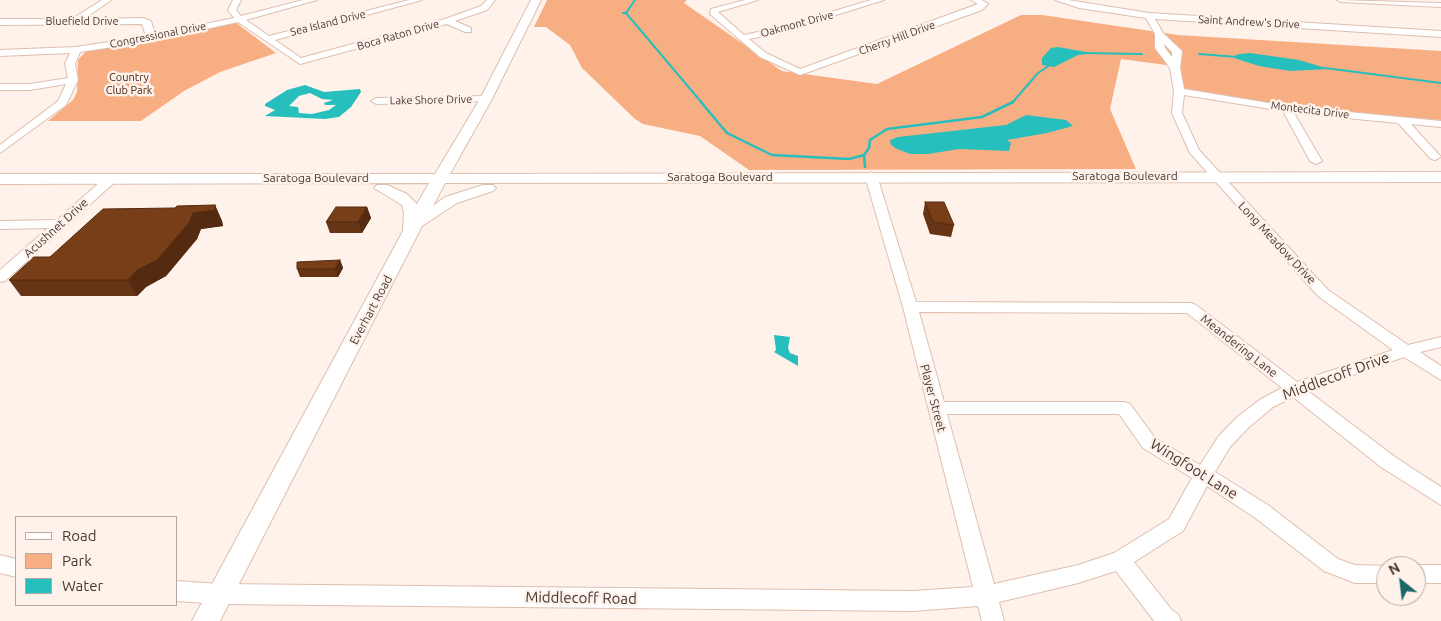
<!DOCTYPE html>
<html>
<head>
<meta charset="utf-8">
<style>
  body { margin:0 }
  #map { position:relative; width:1441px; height:621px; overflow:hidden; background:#fff2eb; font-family:Ubuntu,sans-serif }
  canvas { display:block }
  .legend { position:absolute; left:15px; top:516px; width:162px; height:90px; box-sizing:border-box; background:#fff2eb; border:1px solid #b5a8a1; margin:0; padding:6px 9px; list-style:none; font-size:15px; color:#453932 }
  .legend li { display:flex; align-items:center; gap:10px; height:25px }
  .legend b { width:25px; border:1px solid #b5a8a1 }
  .north { position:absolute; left:1376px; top:556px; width:50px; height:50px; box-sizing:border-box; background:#fff2eb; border:1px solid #b5a8a1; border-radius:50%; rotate:331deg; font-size:14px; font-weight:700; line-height:20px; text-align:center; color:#453932 }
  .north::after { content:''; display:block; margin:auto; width:18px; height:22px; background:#1a6766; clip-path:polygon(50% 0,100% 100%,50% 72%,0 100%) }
</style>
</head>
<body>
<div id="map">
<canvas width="1441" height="621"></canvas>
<ul class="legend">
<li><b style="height:6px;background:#fff"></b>Road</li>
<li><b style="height:14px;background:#f8ae83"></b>Park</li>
<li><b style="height:14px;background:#27bfbd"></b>Water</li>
</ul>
<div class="north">N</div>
</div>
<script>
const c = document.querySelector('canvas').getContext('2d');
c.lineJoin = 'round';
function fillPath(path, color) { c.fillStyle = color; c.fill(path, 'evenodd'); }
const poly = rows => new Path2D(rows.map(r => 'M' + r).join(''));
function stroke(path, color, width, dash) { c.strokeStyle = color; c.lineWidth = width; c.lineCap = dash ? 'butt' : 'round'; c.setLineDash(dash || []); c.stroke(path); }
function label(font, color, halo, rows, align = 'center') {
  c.font = font + ' Ubuntu,sans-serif'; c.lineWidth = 5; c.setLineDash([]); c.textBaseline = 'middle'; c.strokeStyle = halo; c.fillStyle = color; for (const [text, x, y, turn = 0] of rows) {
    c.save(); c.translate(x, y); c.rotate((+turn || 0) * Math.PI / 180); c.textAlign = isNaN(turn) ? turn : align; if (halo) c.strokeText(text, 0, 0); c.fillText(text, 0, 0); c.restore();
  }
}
fillPath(poly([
  [547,0,687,0,684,3,782,71,877,84,1021,15,1042,15,1178,35,1441,51,1441,120,1292,108,1183,91,1181,67,1121,59,1110,109,1136,169,749,170,700,136,643,124,635,119,582,68,570,45,546,27,534,27],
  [235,22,276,53,220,72,184,91,141,121,48,121,73,100,77,92,78,60,87,50]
]), '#f8ae83');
fillPath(poly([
  [1058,47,1086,52,1088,54,1078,55,1054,67,1042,65,1042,58,1051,48],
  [1250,53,1299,60,1329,69,1290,71,1259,66,1234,58,1234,56,1239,54],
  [305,85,324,92,360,89,361,92,351,107,339,117,325,119,265,116,275,110,265,106,265,104,287,90],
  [310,93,322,99,333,100,324,103,325,105,336,105,329,110,312,114,299,113,298,107,289,106,299,96],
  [1026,115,1066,120,1073,126,1047,133,1007,140,1011,143,1009,151,959,149,928,154,910,154,897,149,891,145,890,140,898,137,1006,125],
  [774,335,790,337,788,348,790,353,798,356,798,366,774,352,776,350]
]), '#27bfbd');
stroke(poly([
  [623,13,626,13,635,0],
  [626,13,702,103],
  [1083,53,1142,54],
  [1199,54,1237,57],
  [1325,68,1441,83],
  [1012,103,1038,73,1050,65]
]), '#27bfbd', 2);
stroke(poly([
  [701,102,727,133,772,155,849,159,864,155,869,148,870,140,887,129,982,117,1013,102],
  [864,155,865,167]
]), '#27bfbd', 2.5);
const minor = poly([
  [102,0,111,0,84,19,143,18,151,21,155,34,234,18,228,10,233,0,241,0,236,10,241,16,303,0,317,0,246,20,269,36,409,0,422,0,275,40,301,58,445,19,481,6,487,0,495,0,487,10,455,21,471,28,471,32,465,32,447,24,300,64,238,22,151,41,80,52,75,64,78,80,66,105,0,153,0,145,58,101,66,84,30,90,0,90,0,84,30,84,68,78,65,64,70,53,0,56,0,50,76,47,146,36,142,24,0,25,0,19,72,19,102,0],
  [745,0,758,0,718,12,744,35,777,28,871,0,884,0,782,32,749,39,766,53,800,69,978,4,971,0,982,0,988,4,982,10,800,75,760,57,710,14,711,9,745,0],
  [1055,0,1068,0,1149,13,1441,31,1441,37,1155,19,1163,33,1182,51,1180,68,1184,89,1287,106,1441,121,1441,127,1411,124,1441,157,1435,160,1431,159,1398,123,1294,113,1322,161,1316,164,1310,161,1283,111,1184,95,1182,113,1199,150,1328,290,1408,345,1441,337,1441,347,1420,352,1441,366,1441,380,1404,357,1308,391,1395,457,1441,487,1441,505,1381,467,1293,397,1273,407,1248,428,1230,447,1215,472,1268,505,1338,559,1355,565,1390,566,1386,566,1386,583,1355,583,1324,571,1254,517,1207,486,1183,531,1134,562,1172,610,1178,614,1181,621,1154,621,1116,571,1078,583,999,602,1004,621,982,621,978,606,913,611,220,604,176,601,176,581,220,584,913,591,973,587,903,307,865,176,871,172,877,176,916,302,1191,303,1196,305,1297,382,1393,350,1318,296,1190,153,1172,113,1174,91,1170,68,1155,48,1155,34,1146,18,1079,8,1055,0],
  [1164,44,1172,52,1172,57,1165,48,1164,44],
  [919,312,1187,313,1282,388,1261,399,1236,418,1218,437,1200,465,1155,438,1130,404,1124,402,944,402,919,312],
  [947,414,1119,414,1143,448,1192,478,1169,519,1114,553,1078,565,994,584,947,414],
  [1337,0,1441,3,1441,7,1341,2,1337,0],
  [486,96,490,97,490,101,376,104,371,101,376,98,486,96],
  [112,174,116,175,118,178,116,181,5,281,0,282,0,270,48,228,0,229,0,221,57,220,108,175,112,174],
  [0,555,16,559,16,577,0,573,0,555],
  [1416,565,1441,565,1441,583,1416,583,1416,566,1412,566,1416,565]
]);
const major = poly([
  [531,0,541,0,492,99,450,174,1441,172,1441,182,445,183,433,206,445,197,483,185,493,185,496,188,493,191,457,203,422,226,220,621,192,621,403,231,404,212,402,205,374,188,377,185,387,185,407,194,417,204,429,183,0,184,0,174,435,174,480,99,531,0]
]);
stroke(minor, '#debfae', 2);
stroke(major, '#debfae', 2);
fillPath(minor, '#fff');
fillPath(major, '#fff');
fillPath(poly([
  [925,202,954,225,951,237,930,234,923,214],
  [215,205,222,221,223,226,201,229,197,239,166,276,146,287,137,296,21,296,9,280,50,257,175,208],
  [367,207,371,218,362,233,330,233,326,222],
  [340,260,343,268,338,277,300,277,297,269]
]), '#673515');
fillPath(poly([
  [215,205,222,221,223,226,201,229,197,239,166,276,146,287,137,296,128,280,193,213],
  [367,207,371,218,362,233,358,222],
  [340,260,343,268,338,277,335,269]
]), '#542b11');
const building = poly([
  [925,202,944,202,954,225,933,222,925,202],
  [215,205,215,210,193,213,189,223,157,260,136,271,128,280,9,280,34,257,50,257,103,209,175,208,177,206,215,205],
  [336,207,367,207,358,222,326,222,336,207],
  [340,260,335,269,297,269,297,262,340,260]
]);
fillPath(building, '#783e18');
stroke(building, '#542b11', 1);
label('11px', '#453932', '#fff2eb', [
  ["Bluefield Drive",82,21],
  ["Saint Andrew's Drive",1249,22,3],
  ["Sea Island Drive",328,23,-14],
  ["Oakmont Drive",797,24,-15],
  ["Congressional Drive",158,35,-11],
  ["Boca Raton Drive",398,35,-16],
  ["Cherry Hill Drive",897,38,-20],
  ["Lake Shore Drive",431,100,-1],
  ["Montecita Drive",1310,110,7]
]);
label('11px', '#462511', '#fff2eb', [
  ["Country",129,77],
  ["Club Park",129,90]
]);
label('12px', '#453932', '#fff2eb', [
  ["Saratoga Boulevard",1125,176],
  ["Saratoga Boulevard",720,177],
  ["Saratoga Boulevard",316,178],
  ["Acushnet Drive",56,228,-42],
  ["Long Meadow Drive",1277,243,47],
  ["Everhart Road",371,310,-62],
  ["Meandering Lane",1239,346,38],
  ["Player Street",933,398,75]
]);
label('15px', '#453932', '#fff2eb', [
  ["Middlecoff Drive",1336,376,-20],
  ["Wingfoot Lane",1194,469,32],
  ["Middlecoff Road",581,598,1]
]);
</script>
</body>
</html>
